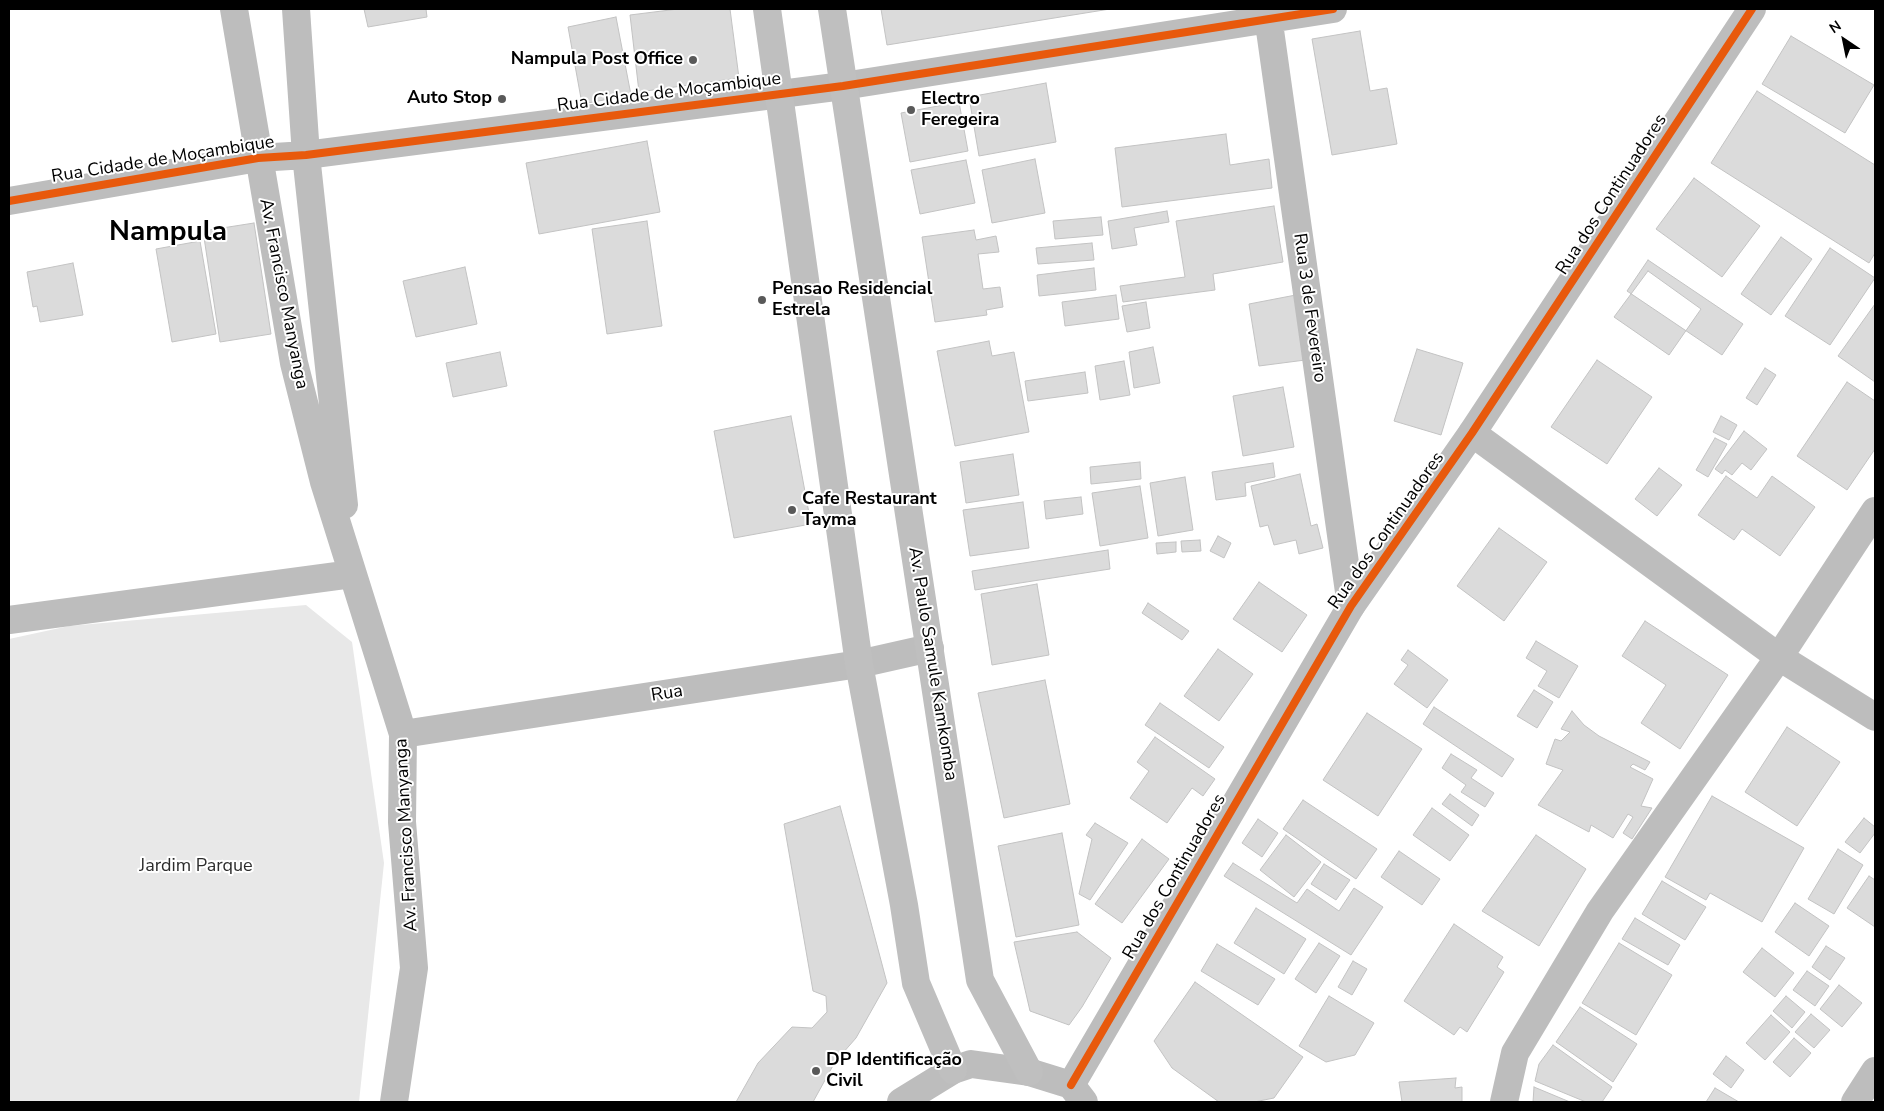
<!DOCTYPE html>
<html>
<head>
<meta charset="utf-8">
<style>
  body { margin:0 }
  #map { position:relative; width:1884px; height:1111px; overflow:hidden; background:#fff; font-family:"Nunito Sans",sans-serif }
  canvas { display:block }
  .frame { position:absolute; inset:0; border:10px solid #000; pointer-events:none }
  .north { position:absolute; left:1819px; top:15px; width:50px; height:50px; -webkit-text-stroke:4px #fff; paint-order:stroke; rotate:326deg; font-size:14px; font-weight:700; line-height:20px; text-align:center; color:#000 }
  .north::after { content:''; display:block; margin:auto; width:18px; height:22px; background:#000; clip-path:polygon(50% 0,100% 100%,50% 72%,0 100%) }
</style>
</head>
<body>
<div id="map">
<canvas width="1884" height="1111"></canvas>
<div class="frame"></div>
<div class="north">N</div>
</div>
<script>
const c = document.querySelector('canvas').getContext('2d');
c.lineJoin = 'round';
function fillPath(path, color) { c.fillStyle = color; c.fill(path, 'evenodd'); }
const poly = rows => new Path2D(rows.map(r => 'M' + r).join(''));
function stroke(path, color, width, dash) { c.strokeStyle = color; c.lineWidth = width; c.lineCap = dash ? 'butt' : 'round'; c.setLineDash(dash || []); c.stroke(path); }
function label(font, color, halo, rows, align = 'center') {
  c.font = font + ' "Nunito Sans",sans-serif'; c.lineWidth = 4; c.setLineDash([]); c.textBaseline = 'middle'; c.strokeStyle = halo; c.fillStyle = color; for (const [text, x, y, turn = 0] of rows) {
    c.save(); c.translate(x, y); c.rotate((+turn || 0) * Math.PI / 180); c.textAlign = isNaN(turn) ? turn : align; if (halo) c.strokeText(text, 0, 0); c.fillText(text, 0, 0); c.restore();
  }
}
fillPath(poly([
  [306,605,352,642,384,863,359,1102,9,1102,9,639,69,626]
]), '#e8e8e8');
const building = poly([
  [364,9,426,9,427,17,368,27,364,9],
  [678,9,730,9,739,78,639,92,630,15,678,9],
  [881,9,1110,9,887,45,881,9],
  [616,17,631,95,582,104,568,27,616,17],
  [1360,31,1370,91,1387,88,1397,144,1332,155,1312,39,1360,31],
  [1791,36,1874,85,1845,133,1762,84,1791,36],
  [1046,83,1056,142,979,156,969,97,1046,83],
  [1757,91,1875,165,1875,253,1869,263,1711,163,1757,91],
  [959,102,968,151,910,162,901,113,959,102],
  [1226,134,1230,165,1269,159,1272,188,1122,207,1115,148,1226,134],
  [647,141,660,212,539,234,526,163,647,141],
  [1035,159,1045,213,992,223,982,170,1035,159],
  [966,160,975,203,920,214,911,170,966,160],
  [1694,178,1760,226,1722,277,1656,229,1694,178],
  [1274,206,1283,262,1213,274,1215,290,1123,302,1120,286,1185,277,1176,221,1274,206],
  [1167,211,1169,222,1134,228,1137,245,1112,249,1108,221,1167,211],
  [1101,217,1103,235,1055,239,1053,221,1101,217],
  [647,221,662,326,607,334,592,229,647,221],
  [254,223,271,334,220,342,203,231,254,223],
  [974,230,976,240,996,236,999,252,978,254,983,289,1000,287,1003,307,986,310,987,315,935,322,922,237,974,230],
  [1781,237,1812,259,1771,315,1741,294,1781,237],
  [200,241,216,334,172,342,156,249,200,241],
  [1092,243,1094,260,1038,264,1036,248,1092,243],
  [1830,248,1875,278,1830,345,1785,316,1830,248],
  [1648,260,1743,324,1722,355,1627,291,1648,260],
  [73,263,83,315,40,322,37,306,33,307,27,272,73,263],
  [465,267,477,324,416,337,403,281,465,267],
  [1094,268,1096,290,1039,296,1037,275,1094,268],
  [1648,271,1701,309,1669,355,1614,317,1648,271],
  [1301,294,1313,359,1259,366,1249,304,1301,294],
  [1116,295,1119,319,1065,326,1062,302,1116,295],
  [1146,302,1150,328,1127,332,1122,306,1146,302],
  [1875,304,1875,382,1838,356,1875,304],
  [989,341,992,356,1014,352,1029,432,955,446,937,351,989,341],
  [1153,347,1160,383,1134,388,1129,352,1153,347],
  [1417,349,1463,363,1441,435,1394,421,1417,349],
  [500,352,507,386,453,397,446,363,500,352],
  [1597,360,1652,397,1607,464,1551,427,1597,360],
  [1124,361,1130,395,1100,400,1095,366,1124,361],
  [1765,368,1776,375,1757,405,1746,398,1765,368],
  [1085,372,1088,393,1028,401,1025,381,1085,372],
  [1847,382,1875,401,1875,449,1847,490,1797,456,1847,382],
  [1283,387,1294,447,1243,456,1233,396,1283,387],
  [791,416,811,524,734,538,714,431,791,416],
  [1721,416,1737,425,1729,440,1713,432,1721,416],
  [1744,431,1767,449,1751,470,1742,463,1732,475,1725,470,1722,474,1715,469,1744,431],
  [1715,438,1727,444,1708,477,1696,470,1715,438],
  [1013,454,1019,495,966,503,960,462,1013,454],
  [1140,462,1141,479,1091,484,1090,467,1140,462],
  [1273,463,1275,477,1245,483,1246,496,1216,500,1212,472,1273,463],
  [1659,468,1682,485,1657,516,1635,499,1659,468],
  [1300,474,1311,526,1317,524,1323,548,1299,554,1296,540,1274,545,1268,525,1260,527,1251,486,1300,474],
  [1726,476,1757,498,1772,476,1815,507,1780,556,1742,529,1734,540,1698,515,1726,476],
  [1185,477,1193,530,1158,536,1150,483,1185,477],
  [1140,486,1148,538,1100,546,1092,493,1140,486],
  [1081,497,1083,514,1046,519,1044,501,1081,497],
  [1023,502,1029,548,970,556,963,510,1023,502],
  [1499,528,1547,562,1504,621,1457,586,1499,528],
  [1218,536,1231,543,1224,558,1210,551,1218,536],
  [1200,540,1201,551,1182,552,1181,541,1200,540],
  [1176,542,1176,552,1157,554,1156,543,1176,542],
  [1108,550,1110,569,975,590,972,571,1108,550],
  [1259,582,1307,615,1282,652,1233,619,1259,582],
  [1037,584,1049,655,992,665,981,594,1037,584],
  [1148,603,1189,631,1182,640,1142,613,1148,603],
  [1645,621,1728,675,1680,749,1641,723,1666,685,1622,656,1645,621],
  [1536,641,1578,666,1559,698,1538,686,1547,671,1526,658,1536,641],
  [1218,649,1253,674,1219,721,1184,696,1218,649],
  [1408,650,1448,680,1427,708,1394,684,1408,665,1401,660,1408,650],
  [1045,680,1070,804,1004,818,978,693,1045,680],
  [1534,690,1553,702,1537,728,1517,716,1534,690],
  [1160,703,1224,747,1209,768,1145,725,1160,703],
  [1434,707,1514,759,1502,777,1423,724,1434,707],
  [1572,711,1584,725,1599,736,1650,762,1645,770,1633,764,1630,767,1653,779,1641,806,1652,808,1632,839,1623,833,1633,817,1628,814,1613,838,1591,825,1589,832,1538,805,1563,770,1546,764,1555,739,1561,741,1570,732,1561,729,1572,711],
  [1367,713,1422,749,1378,816,1323,780,1367,713],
  [1787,727,1840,762,1797,826,1745,792,1787,727],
  [1155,737,1215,779,1203,796,1192,788,1167,823,1130,798,1149,771,1137,762,1155,737],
  [1451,754,1477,770,1471,778,1494,793,1485,807,1461,792,1466,785,1442,768,1451,754],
  [1450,794,1479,815,1472,826,1442,804,1450,794],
  [1712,796,1804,848,1762,922,1710,893,1706,900,1665,877,1712,796],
  [1303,800,1377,849,1356,879,1283,829,1303,800],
  [840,806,887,983,856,1038,835,1062,813,1102,736,1102,758,1063,792,1027,812,1028,827,1012,826,996,813,991,784,824,840,806],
  [1432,808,1469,835,1450,861,1413,835,1432,808],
  [1864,818,1875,827,1875,833,1860,853,1845,842,1864,818],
  [1258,819,1278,833,1262,857,1242,843,1258,819],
  [1095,823,1128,843,1090,900,1079,894,1092,839,1086,835,1095,823],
  [1062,833,1079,925,1016,937,998,846,1062,833],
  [1286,835,1321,862,1294,897,1260,870,1286,835],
  [1536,835,1586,869,1539,946,1482,911,1536,835],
  [1142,839,1169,859,1122,923,1095,904,1142,839],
  [1838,849,1863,865,1834,914,1808,899,1838,849],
  [1399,851,1440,879,1422,905,1381,877,1399,851],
  [1233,863,1297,903,1307,889,1339,911,1354,888,1383,907,1351,955,1224,876,1233,863],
  [1324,864,1350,880,1336,900,1311,884,1324,864],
  [1869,876,1875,880,1875,927,1847,908,1869,876],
  [1662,881,1706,907,1685,940,1642,914,1662,881],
  [1795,903,1829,926,1809,956,1775,932,1795,903],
  [1256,908,1306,939,1284,974,1234,943,1256,908],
  [1635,918,1680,945,1668,965,1622,939,1635,918],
  [1454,924,1503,957,1497,967,1504,972,1467,1032,1460,1027,1454,1035,1404,1001,1454,924],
  [1077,932,1111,958,1082,1007,1069,1025,1030,1011,1014,942,1077,932],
  [1319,943,1340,956,1316,993,1295,979,1319,943],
  [1619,943,1672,975,1636,1035,1582,1003,1619,943],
  [1217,944,1275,979,1258,1005,1201,971,1217,944],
  [1826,946,1845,958,1830,980,1812,967,1826,946],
  [1762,948,1794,973,1775,997,1743,972,1762,948],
  [1353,961,1367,969,1352,995,1338,987,1353,961],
  [1807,971,1829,986,1815,1006,1793,990,1807,971],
  [1195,982,1303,1057,1274,1098,1254,1102,1219,1102,1172,1068,1154,1041,1195,982],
  [1839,985,1862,1003,1842,1027,1820,1009,1839,985],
  [1329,996,1374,1023,1355,1055,1326,1062,1299,1046,1329,996],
  [1786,996,1805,1012,1792,1028,1773,1011,1786,996],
  [1580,1007,1637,1044,1613,1082,1556,1042,1580,1007],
  [1811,1014,1830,1030,1814,1048,1795,1032,1811,1014],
  [1771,1015,1790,1032,1765,1060,1746,1043,1771,1015],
  [1794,1038,1811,1053,1790,1077,1773,1062,1794,1038],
  [1553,1045,1612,1087,1602,1102,1586,1102,1535,1081,1539,1064,1553,1045],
  [1726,1056,1744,1070,1731,1088,1713,1074,1726,1056],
  [1456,1078,1455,1088,1462,1087,1462,1102,1402,1102,1399,1082,1456,1078],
  [1534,1087,1570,1102,1533,1102,1534,1087],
  [1715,1088,1739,1102,1706,1102,1715,1088]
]);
fillPath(building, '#dbdbdb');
stroke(building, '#c3c3c3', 1);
stroke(poly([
  [234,9,294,363,324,482,403,734,402,822,414,968,394,1102],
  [296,9,306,155,344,505],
  [1267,9,1351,606],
  [9,201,258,158,306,155,843,86,1333,9],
  [1472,433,1779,657,1875,717],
  [9,620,352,574],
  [403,734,859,664,930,648],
  [1504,1102,1515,1053,1600,911,1779,657,1875,511],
  [1855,1102,1875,1071]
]), '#bdbdbd', 28);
stroke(poly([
  [1071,1085,1351,606,1472,433,1752,9],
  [901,1102,953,1070,971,1064,1029,1072,1071,1085,1084,1102]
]), '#bdbdbd', 28);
stroke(poly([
  [767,9,859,664,904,905,916,983,953,1070],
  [832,9,980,980,1029,1072]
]), '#bfbfbf', 28);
stroke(poly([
  [9,201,258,158,306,155,843,86,1333,9],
  [1071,1085,1351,606,1472,433,1752,9]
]), '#e8590c', 8);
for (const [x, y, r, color] of [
  [693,60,5,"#595959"],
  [502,99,5,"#595959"],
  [911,110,5,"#595959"],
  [762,300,5,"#595959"],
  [792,510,5,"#595959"],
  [816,1071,5,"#595959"]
]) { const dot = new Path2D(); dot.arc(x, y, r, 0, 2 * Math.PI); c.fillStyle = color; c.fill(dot); stroke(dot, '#fff', 2); }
label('bold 18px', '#000', '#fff', [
  ["Nampula Post Office",683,60,"right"],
  ["Auto Stop",492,99,"right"],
  ["Electro",921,100],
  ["Feregeira",921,121],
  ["Pensao Residencial",772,290],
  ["Estrela",772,311],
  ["Cafe Restaurant",802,500],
  ["Tayma",802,521],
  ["DP Identificação",826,1061],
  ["Civil",826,1082]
], 'left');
label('18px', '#000', '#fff', [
  ["Rua Cidade de Moçambique",669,93,-7],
  ["Rua Cidade de Moçambique",163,160,-9],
  ["Rua dos Continuadores",1612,195,-57],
  ["Av. Francisco Manyanga",283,294,79],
  ["Rua 3 de Fevereiro",1309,308,82],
  ["Rua dos Continuadores",1387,531,-55],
  ["Av. Paulo Samule Kamkomba",932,664,81],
  ["Rua",667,694,-9],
  ["Av. Francisco Manyanga",407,835,-93],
  ["Rua dos Continuadores",1175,877,-60]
]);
label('18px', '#2c2c2c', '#fff', [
  ["Jardim Parque",196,867]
]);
label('bold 28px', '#000', '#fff', [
  ["Nampula",168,233]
]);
</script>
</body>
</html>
